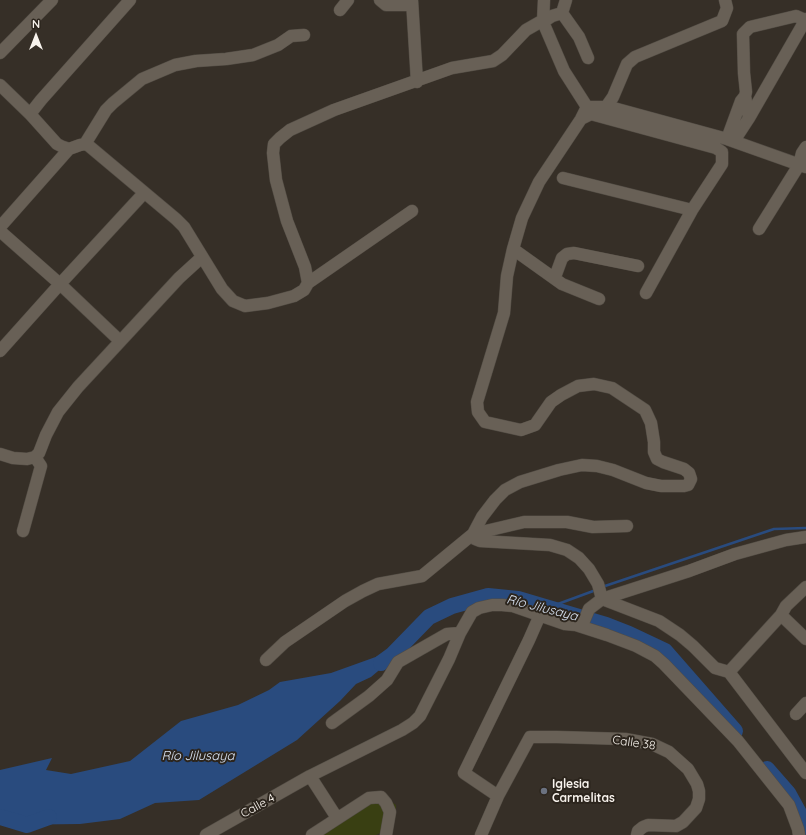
<!DOCTYPE html>
<html>
<head>
<meta charset="utf-8">
<style>
  body { margin:0 }
  #map { position:relative; width:806px; height:835px; overflow:hidden; background:#362f27; font-family:Quicksand,sans-serif }
  canvas { display:block }
  .north { position:absolute; left:16px; top:16px; width:40px; height:40px; -webkit-text-stroke:3px #2c251d; paint-order:stroke; rotate:0deg; font-size:11px; font-weight:700; line-height:16px; text-align:center; color:#f8f3ed }
  .north::after { content:''; display:block; margin:auto; width:14px; height:18px; background:#f8f3ed; clip-path:polygon(50% 0,100% 100%,50% 72%,0 100%) }
</style>
</head>
<body>
<div id="map">
<canvas width="806" height="835"></canvas>
<div class="north">N</div>
</div>
<script>
const c = document.querySelector('canvas').getContext('2d');
c.lineJoin = 'round';
function fillPath(path, color) { c.fillStyle = color; c.fill(path, 'evenodd'); }
const poly = rows => new Path2D(rows.map(r => 'M' + r).join(''));
function stroke(path, color, width, dash) { c.strokeStyle = color; c.lineWidth = width; c.lineCap = dash ? 'butt' : 'round'; c.setLineDash(dash || []); c.stroke(path); }
function label(font, color, halo, rows, align = 'center') {
  c.font = font + ' Quicksand,sans-serif'; c.lineWidth = 4; c.setLineDash([]); c.textBaseline = 'middle'; c.strokeStyle = halo; c.fillStyle = color; for (const [text, x, y, turn = 0] of rows) {
    c.save(); c.translate(x, y); c.rotate((+turn || 0) * Math.PI / 180); c.textAlign = isNaN(turn) ? turn : align; if (halo) c.strokeText(text, 0, 0); c.fillText(text, 0, 0); c.restore();
  }
}
fillPath(poly([
  [388,799,396,805,396,815,389,829,376,835,316,835,358,805]
]), '#393f12');
fillPath(poly([
  [409,645,371,677,356,684,340,701,297,740,199,800,155,803,120,819,80,824,0,825,0,770,52,758,46,770,71,774,130,761,181,721,238,705,269,690,280,682,331,673]
]), '#294b7e');
stroke(poly([
  [602,587,774,529,806,528],
  [547,608,596,590]
]), '#294b7e', 2.5);
stroke(poly([
  [381,663,392,655,429,617,452,606,488,596,518,599,606,625,629,634,665,651,735,731],
  [767,769,788,793,803,820,806,835],
  [0,817,27,825,49,817]
]), '#294b7e', 16);
const minor = poly([
  [380,0,386,5,412,5],
  [412,0,417,82],
  [566,0,562,13,579,37,588,58],
  [340,10,348,0],
  [0,53,52,0],
  [0,85,30,114,57,144,63,147,69,149,80,145,85,144,89,146,176,219,184,227,222,289,233,301,245,306,268,303,294,296,304,290,308,283,305,267,287,221,276,180,273,153,274,144,280,138,290,130,334,110,452,68,493,61,502,55,526,30,540,22,543,22,552,16,562,13],
  [587,107,606,107,617,109,727,139,806,167],
  [606,107,613,97,627,64,635,57,722,21,727,8,725,0],
  [30,114,41,100,130,0],
  [749,118,745,96,746,92,744,73,743,34,750,27,796,16,805,20],
  [581,119,591,114,716,148,722,152,722,164,692,210,646,293],
  [727,139,741,101,745,96],
  [734,141,749,118,806,19],
  [85,144,106,110,113,103,142,79,175,65,196,61,226,59,253,55,278,45,291,36,304,35],
  [563,178,692,210],
  [0,227,69,149],
  [759,229,799,165,802,153,806,147],
  [0,231,60,284,120,341],
  [513,249,562,284,599,299],
  [555,277,562,258,567,254,574,253,638,266],
  [308,283,412,211],
  [0,351,60,284,144,193],
  [0,454,13,458,27,459,35,457,39,453,46,435,58,412,78,387,179,278,202,257],
  [23,531,41,466,35,457],
  [473,534,482,517,495,500,505,490,520,482,559,470,582,465,597,466,613,470,646,483,661,486,684,486,688,485,691,479,689,473,684,469,663,462,657,459,654,452,654,442,651,423,645,410,612,388,594,384,578,386,561,395,551,402,535,425,521,430,485,422,478,412,477,402,504,313,507,276,513,249,522,218,539,182,581,119,587,107,564,71,543,22,544,0],
  [473,534,475,539,480,541,550,545,567,550,579,558,589,569,598,584,602,599],
  [602,599,659,621,680,635,693,646,715,668,729,672,806,773],
  [781,615,806,639],
  [576,625,584,621,589,609,602,599,689,571,735,554,786,540,806,537],
  [266,660,285,642,345,601,363,591,378,584,422,576,473,534,524,522,567,522,593,527,627,526],
  [729,672,781,615,786,606,806,587],
  [796,714,806,703],
  [332,723,369,696,387,680,398,662,447,634,460,633],
  [310,776,337,818],
  [498,796,464,773,529,640,540,615],
  [206,835,310,776,402,730,413,723,420,716,449,659,460,633,472,612,479,608,492,605,502,605,513,606,565,624,576,625,607,635,636,646,655,656,664,664,738,741,789,805,798,829,799,835],
  [312,835,369,798,381,797,386,803,390,812,386,835],
  [481,835,498,796,530,737,557,737,625,739,652,744,669,752,688,769,697,784,699,791,699,799,696,808,683,822,676,826,648,825,643,827,638,831,637,835]
]);
stroke(minor, '#524c44', 13);
stroke(minor, '#686056', 12);
for (const [x, y, r, color] of [
  [544,791,4,"#6b7280"]
]) { const dot = new Path2D(); dot.arc(x, y, r, 0, 2 * Math.PI); c.fillStyle = color; c.fill(dot); stroke(dot, '#2c251d', 1.5); }
label('12px', '#f8f3ed', '#2c251d', [
  ["Calle 38",634,743,8],
  ["Calle 4",258,806,-29]
]);
label('bold 12px', '#f8f3ed', '#2c251d', [
  ["Iglesia",552,784],
  ["Carmelitas",552,798]
], 'left');
label('italic 13px', '#d9e4f4', '#2c251d', [
  ["Río Jilusaya",542,608,14],
  ["Río Jilusaya",198,756]
]);
</script>
</body>
</html>
